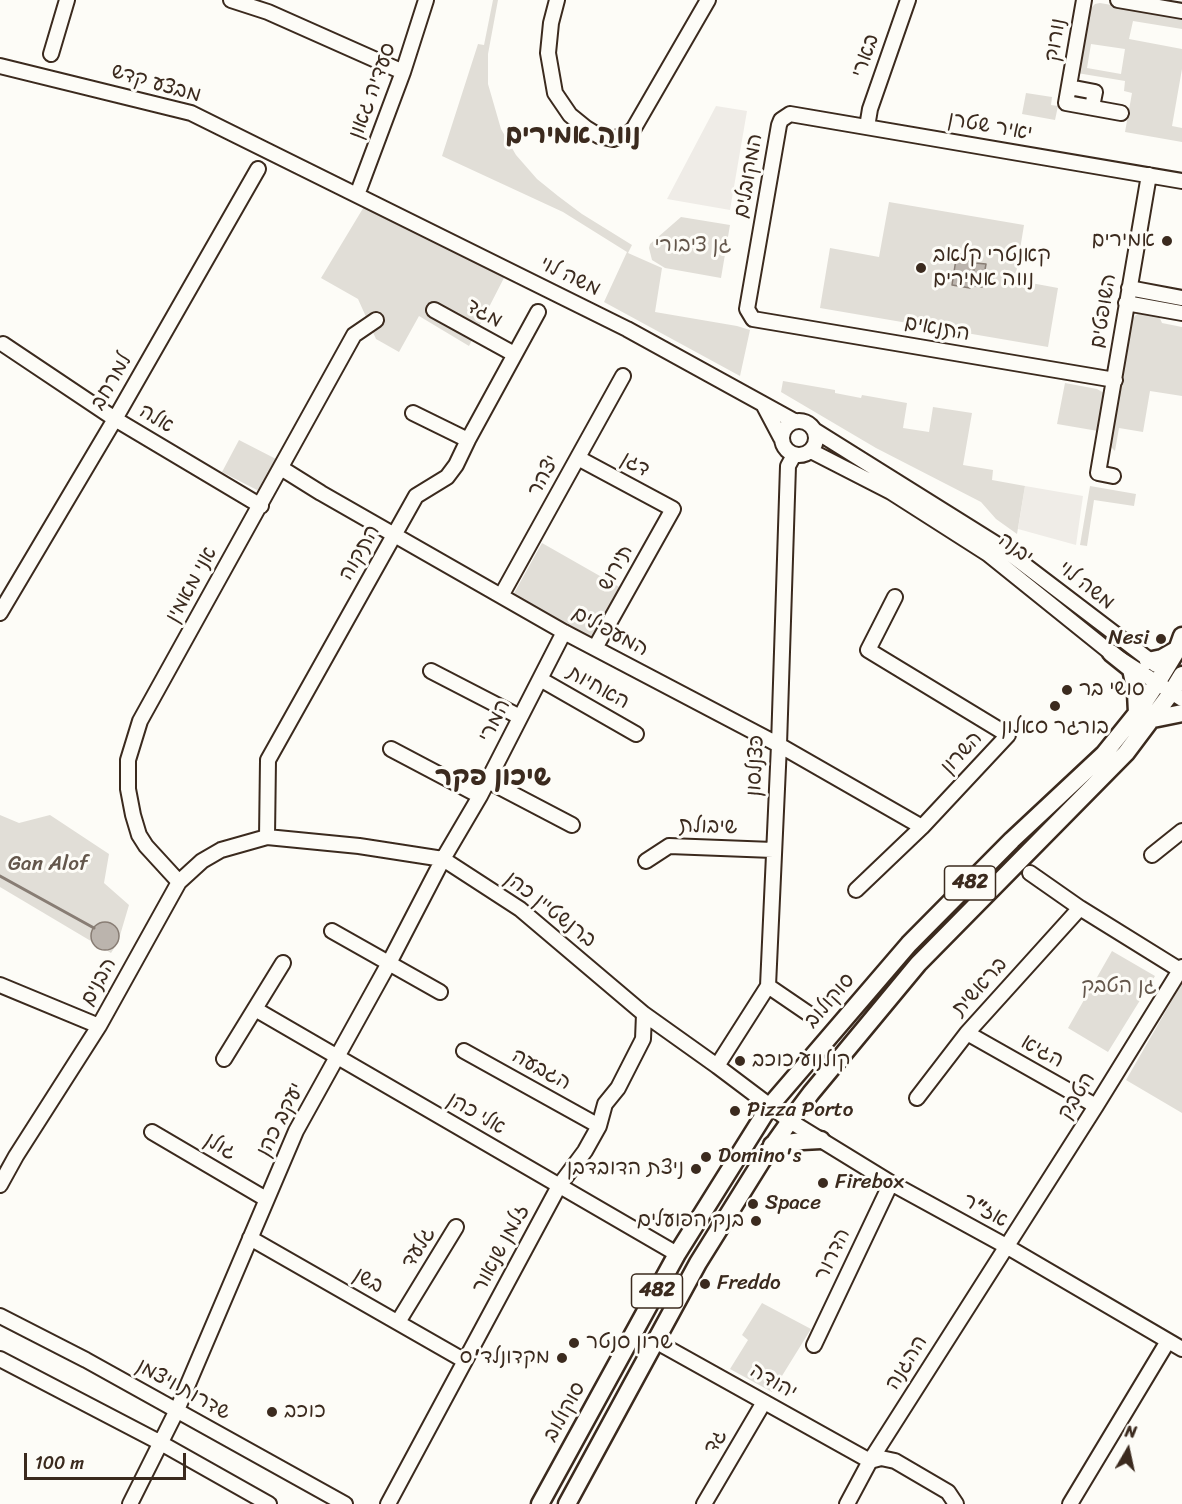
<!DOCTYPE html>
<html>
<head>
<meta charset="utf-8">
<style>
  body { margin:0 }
  #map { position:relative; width:1182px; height:1504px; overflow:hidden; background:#fdfcf7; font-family:Sriracha,sans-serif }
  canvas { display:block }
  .north { position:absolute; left:1098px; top:1420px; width:60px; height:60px; -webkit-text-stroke:4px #fdfcf7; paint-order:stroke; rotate:9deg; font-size:16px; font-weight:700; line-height:24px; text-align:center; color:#3b2a1e }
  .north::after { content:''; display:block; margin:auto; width:21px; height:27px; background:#3b2a1e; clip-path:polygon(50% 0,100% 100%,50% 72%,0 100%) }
  .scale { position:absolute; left:24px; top:1453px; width:162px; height:27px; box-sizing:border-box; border:3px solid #3b2a1e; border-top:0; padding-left:8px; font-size:18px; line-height:21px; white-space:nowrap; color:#3b2a1e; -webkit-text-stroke:4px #fdfcf7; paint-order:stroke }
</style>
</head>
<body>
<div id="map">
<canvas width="1182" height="1504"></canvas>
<div class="north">N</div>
<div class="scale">100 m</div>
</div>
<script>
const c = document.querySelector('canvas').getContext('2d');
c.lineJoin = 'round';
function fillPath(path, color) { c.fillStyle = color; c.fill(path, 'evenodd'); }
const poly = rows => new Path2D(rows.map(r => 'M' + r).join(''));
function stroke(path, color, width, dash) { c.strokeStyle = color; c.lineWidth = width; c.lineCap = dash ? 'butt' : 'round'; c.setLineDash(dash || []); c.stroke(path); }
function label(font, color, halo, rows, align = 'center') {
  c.font = font + ' Sriracha,"Playpen Sans Hebrew",sans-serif'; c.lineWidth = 6; c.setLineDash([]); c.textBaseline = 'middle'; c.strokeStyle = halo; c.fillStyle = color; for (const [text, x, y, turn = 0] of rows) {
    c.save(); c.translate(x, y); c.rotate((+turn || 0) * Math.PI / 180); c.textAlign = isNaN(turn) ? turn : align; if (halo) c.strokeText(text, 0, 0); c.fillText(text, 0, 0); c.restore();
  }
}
fillPath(poly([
  [716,106,747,111,730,210,667,199],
  [1025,486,1083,496,1076,545,1018,529]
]), '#efece7');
fillPath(poly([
  [493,0,498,0,488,54,488,84,501,129,516,155,537,179,558,196,582,214,632,245,628,253,662,268,655,312,737,326,750,330,740,376,604,302,627,252,563,212,442,156,478,44,484,45],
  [1100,3,1182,17,1182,29,1133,21,1129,39,1182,49,1182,69,1172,126,1182,128,1182,142,1125,132,1132,93,1124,91,1125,81,1077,73,1089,10,1095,4],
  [1091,44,1125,49,1121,74,1087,68],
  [1026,93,1052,97,1051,105,1058,106,1055,120,1022,114],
  [889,202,1024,225,1015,280,1058,288,1048,347,820,308,830,248,879,257],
  [365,205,506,274,469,346,419,316,399,352,376,339,358,299,321,278],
  [681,217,730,225,721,278,665,268,652,260,649,248,650,244],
  [1140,311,1159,316,1162,323,1182,327,1182,396,1150,391,1143,432,1119,428,1115,451,1110,446,1131,320],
  [783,381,835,390,835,393,861,398,862,395,907,403,903,428,929,432,933,407,972,413,963,465,993,470,992,480,1025,486,1017,534,996,519,981,502,876,448,781,392],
  [1065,383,1097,389,1104,393,1098,431,1057,424],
  [239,440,276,459,259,491,222,472],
  [1090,486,1136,494,1134,506,1094,500,1087,546,1080,545],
  [542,543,621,588,592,640,513,595],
  [0,815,19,823,50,815,109,854,104,883,129,905,118,942,111,953,0,887],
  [1112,951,1155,976,1108,1052,1068,1028],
  [1182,983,1182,1113,1126,1080],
  [762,1303,811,1329,772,1392,730,1369,748,1340,742,1335]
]), '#e1ded7');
const water = poly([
  [956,259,974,262,970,288,952,285,956,259],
  [975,263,986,264,982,287,971,285,975,263],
  '91 936a14 14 0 1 1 28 0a14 14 0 1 1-28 0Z'
]);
fillPath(water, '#bbb4ad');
stroke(water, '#887d74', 1.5);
stroke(poly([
  [0,876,94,928]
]), '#887d74', 3);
const minor = poly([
  [231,0,268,12,403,72],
  [557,0,551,23,548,53,555,93,570,115,586,128,599,136,613,139,629,133,634,128,708,0],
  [1084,0,1066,103,1121,113],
  [1118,0,1182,11],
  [51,54,67,0],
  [0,66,191,113,627,329,794,421],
  [1069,87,1095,92,1092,107],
  [867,127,870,109,908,0],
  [357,195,403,72,426,0],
  [1129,288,1182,298],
  [1126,303,1182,313],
  [434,310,514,354],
  [3,344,115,419,261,506],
  [1115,380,753,319,747,309,779,125,781,120,790,114,1182,181],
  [763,404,781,438],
  [413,413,468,440],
  '782 438a17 17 0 1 1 34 0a17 17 0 1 1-34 0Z',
  [814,430,1001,547,1156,665],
  [811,451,891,492,988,554,1111,653,1182,699],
  [578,458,673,509,595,648],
  [281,468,321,493,564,632,779,745,922,827],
  [1113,476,1098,473,1149,175],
  [501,596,623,376],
  [0,613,115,419,258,169],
  [431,671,520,717],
  [540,679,636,734],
  [391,749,480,796],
  [488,781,572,825],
  [267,837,268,760,416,496,447,477,456,465,468,440,538,312],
  [1152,855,1182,831],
  [646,861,669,846,773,850],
  [1030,873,1080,908,1180,970],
  [179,882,146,846,139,835,133,815,128,789,128,760,140,721,354,335,376,320],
  [856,890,922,827,1008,735,868,650,895,597],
  [332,931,440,992],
  [0,985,99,1026],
  [768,986,812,1016],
  [255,1009,677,1254],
  [967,1033,1096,1106],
  [464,1051,599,1126],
  [224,1059,283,963],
  [717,1066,768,986,779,745,788,466,794,455],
  [917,1098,967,1033,1080,908],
  [152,1132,266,1199],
  [0,1185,16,1156,99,1026,179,882,202,861,221,850,267,837,359,846,443,859,520,909,644,1014,717,1066,790,1121,891,1183,1006,1246,1182,1349],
  [250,1238,465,1361],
  [0,1316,86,1360,345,1504],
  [398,1322,456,1227],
  [655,1341,870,1461],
  [814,1345,891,1183],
  [0,1359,159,1442,269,1504],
  [870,1461,881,1458,895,1461,948,1492,956,1504],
  [130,1504,177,1410,296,1131,389,963,443,859,480,796,564,632],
  [388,1504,559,1186,585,1151,599,1126,605,1104,618,1088,643,1039,644,1014],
  [704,1504,764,1402],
  [847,1504,870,1461,1096,1106,1182,967],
  [1070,1504,1168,1341]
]);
const major = poly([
  [1111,653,1131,669,1136,692,1137,713],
  [1148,661,1162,658,1176,650],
  [1153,719,1182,713],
  [772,1145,802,1141,821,1140],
  [540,1504,677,1254,769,1107,909,944,1012,840,1104,754,1137,713,1157,683,1177,650,1182,636],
  [567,1504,698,1263,761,1162,790,1121,811,1093,918,964,1126,753,1171,693,1182,675]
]);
stroke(minor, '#3b2a1e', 18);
stroke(major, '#3b2a1e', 21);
stroke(minor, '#fdfcf7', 14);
stroke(major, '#fdfcf7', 16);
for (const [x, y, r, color] of [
  [1167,241,6,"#3b2a1e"],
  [921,268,6,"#3b2a1e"],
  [1161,639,6,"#3b2a1e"],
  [1067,690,6,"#3b2a1e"],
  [1055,706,6,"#3b2a1e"],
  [740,1061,6,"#3b2a1e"],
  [735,1111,6,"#3b2a1e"],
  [706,1157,6,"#3b2a1e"],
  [696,1169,6,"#3b2a1e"],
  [823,1183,6,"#3b2a1e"],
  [753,1204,6,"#3b2a1e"],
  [756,1221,6,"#3b2a1e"],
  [705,1284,6,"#3b2a1e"],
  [574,1343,6,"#3b2a1e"],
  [562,1358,6,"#3b2a1e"],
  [272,1412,6,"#3b2a1e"]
]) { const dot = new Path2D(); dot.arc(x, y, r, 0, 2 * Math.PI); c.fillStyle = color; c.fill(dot); stroke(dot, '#fdfcf7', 2); }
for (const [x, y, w] of [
  [970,883,51],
  [657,1291,51]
]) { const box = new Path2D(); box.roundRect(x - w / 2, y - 17, w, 34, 4.5); c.fillStyle = '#fdfcf7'; c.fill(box); stroke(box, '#3b2a1e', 1.5); }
label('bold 20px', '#3b2a1e', null, [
  ["482",970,883],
  ["482",657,1291]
]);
label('21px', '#3b2a1e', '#fdfcf7', [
  ["נורוק",1056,40,-81],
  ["בארי",866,56,-71],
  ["מבצע קדש",156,84,16],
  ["סעדיה גאון",373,91,-70],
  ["יאיר שטרן",990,127,10],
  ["המקובלים",749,176,-80],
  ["משה לוי",570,277,26],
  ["השופטים",1104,311,-81],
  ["מגד",484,314,29],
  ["התנאים",937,329,10],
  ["למרחב",112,382,-60],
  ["אלה",156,419,31],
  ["דגן",635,465,29],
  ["יצהר",544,476,-61],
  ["יבנה",1015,549,37],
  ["התקוה",360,553,-60],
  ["תירוש",616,568,-61],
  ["אני מאמין",192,585,-61],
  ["משה לוי",1086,586,38],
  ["המעפילים",610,632,28],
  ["האחיות",598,688,29],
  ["המרי",495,721,-63],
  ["השרון",962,753,-47],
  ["כצנלסון",756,766,-87],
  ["שיבולת",708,827,2],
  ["ברנשטיין כהן",550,910,38],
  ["הבנים",99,982,-61],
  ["בראשית",980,987,-48],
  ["סוקולוב",830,1001,-49],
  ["הגיא",1042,1052,29],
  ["הגבעה",541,1070,29],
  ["הטבק",1077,1096,-58],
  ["אלי כהן",476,1114,30],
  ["יעקב כהן",281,1120,-63],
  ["גולן",220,1147,31],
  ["אז\"ר",985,1211,29],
  ["גלעד",419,1248,-58],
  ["זלמן שנאור",501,1249,-62],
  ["הדרור",833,1255,-64],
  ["בשן",368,1281,30],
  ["ההגנה",907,1363,-58],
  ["יהודה",773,1382,30],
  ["שדרות ויצמן",183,1390,29],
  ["סוקולוב",565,1412,-61],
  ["גד",716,1442,-60]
]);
label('21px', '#3b2a1e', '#fdfcf7', [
  ["אמירים",1155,241,"right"],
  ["קאנטרי קלאב",933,256],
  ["נווה אמירים",933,280],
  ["Nesi",1149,639,"right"],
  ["סושי בר",1079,690],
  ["בורגר סאלון",1055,728,"center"],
  ["קולנוע כוכב",752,1061],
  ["Pizza Porto",747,1111],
  ["Domino's",718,1157],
  ["ניצת הדובדבן",684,1169,"right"],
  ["Firebox",835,1183],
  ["Space",765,1204],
  ["בנק הפועלים",744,1221,"right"],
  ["Freddo",717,1284],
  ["שרון סנטר",586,1343],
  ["מקדונלד'ס",550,1358,"right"],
  ["כוכב",284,1412]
], 'left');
label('21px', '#64574c', '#fdfcf7', [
  ["גן ציבורי",693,246],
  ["Gan Alof",48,865],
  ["גן הטבק",1119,987]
]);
label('bold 27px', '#3b2a1e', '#fdfcf7', [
  ["נווה אמירים",573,136],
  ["שיכון פקר",493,778]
]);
</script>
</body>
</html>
